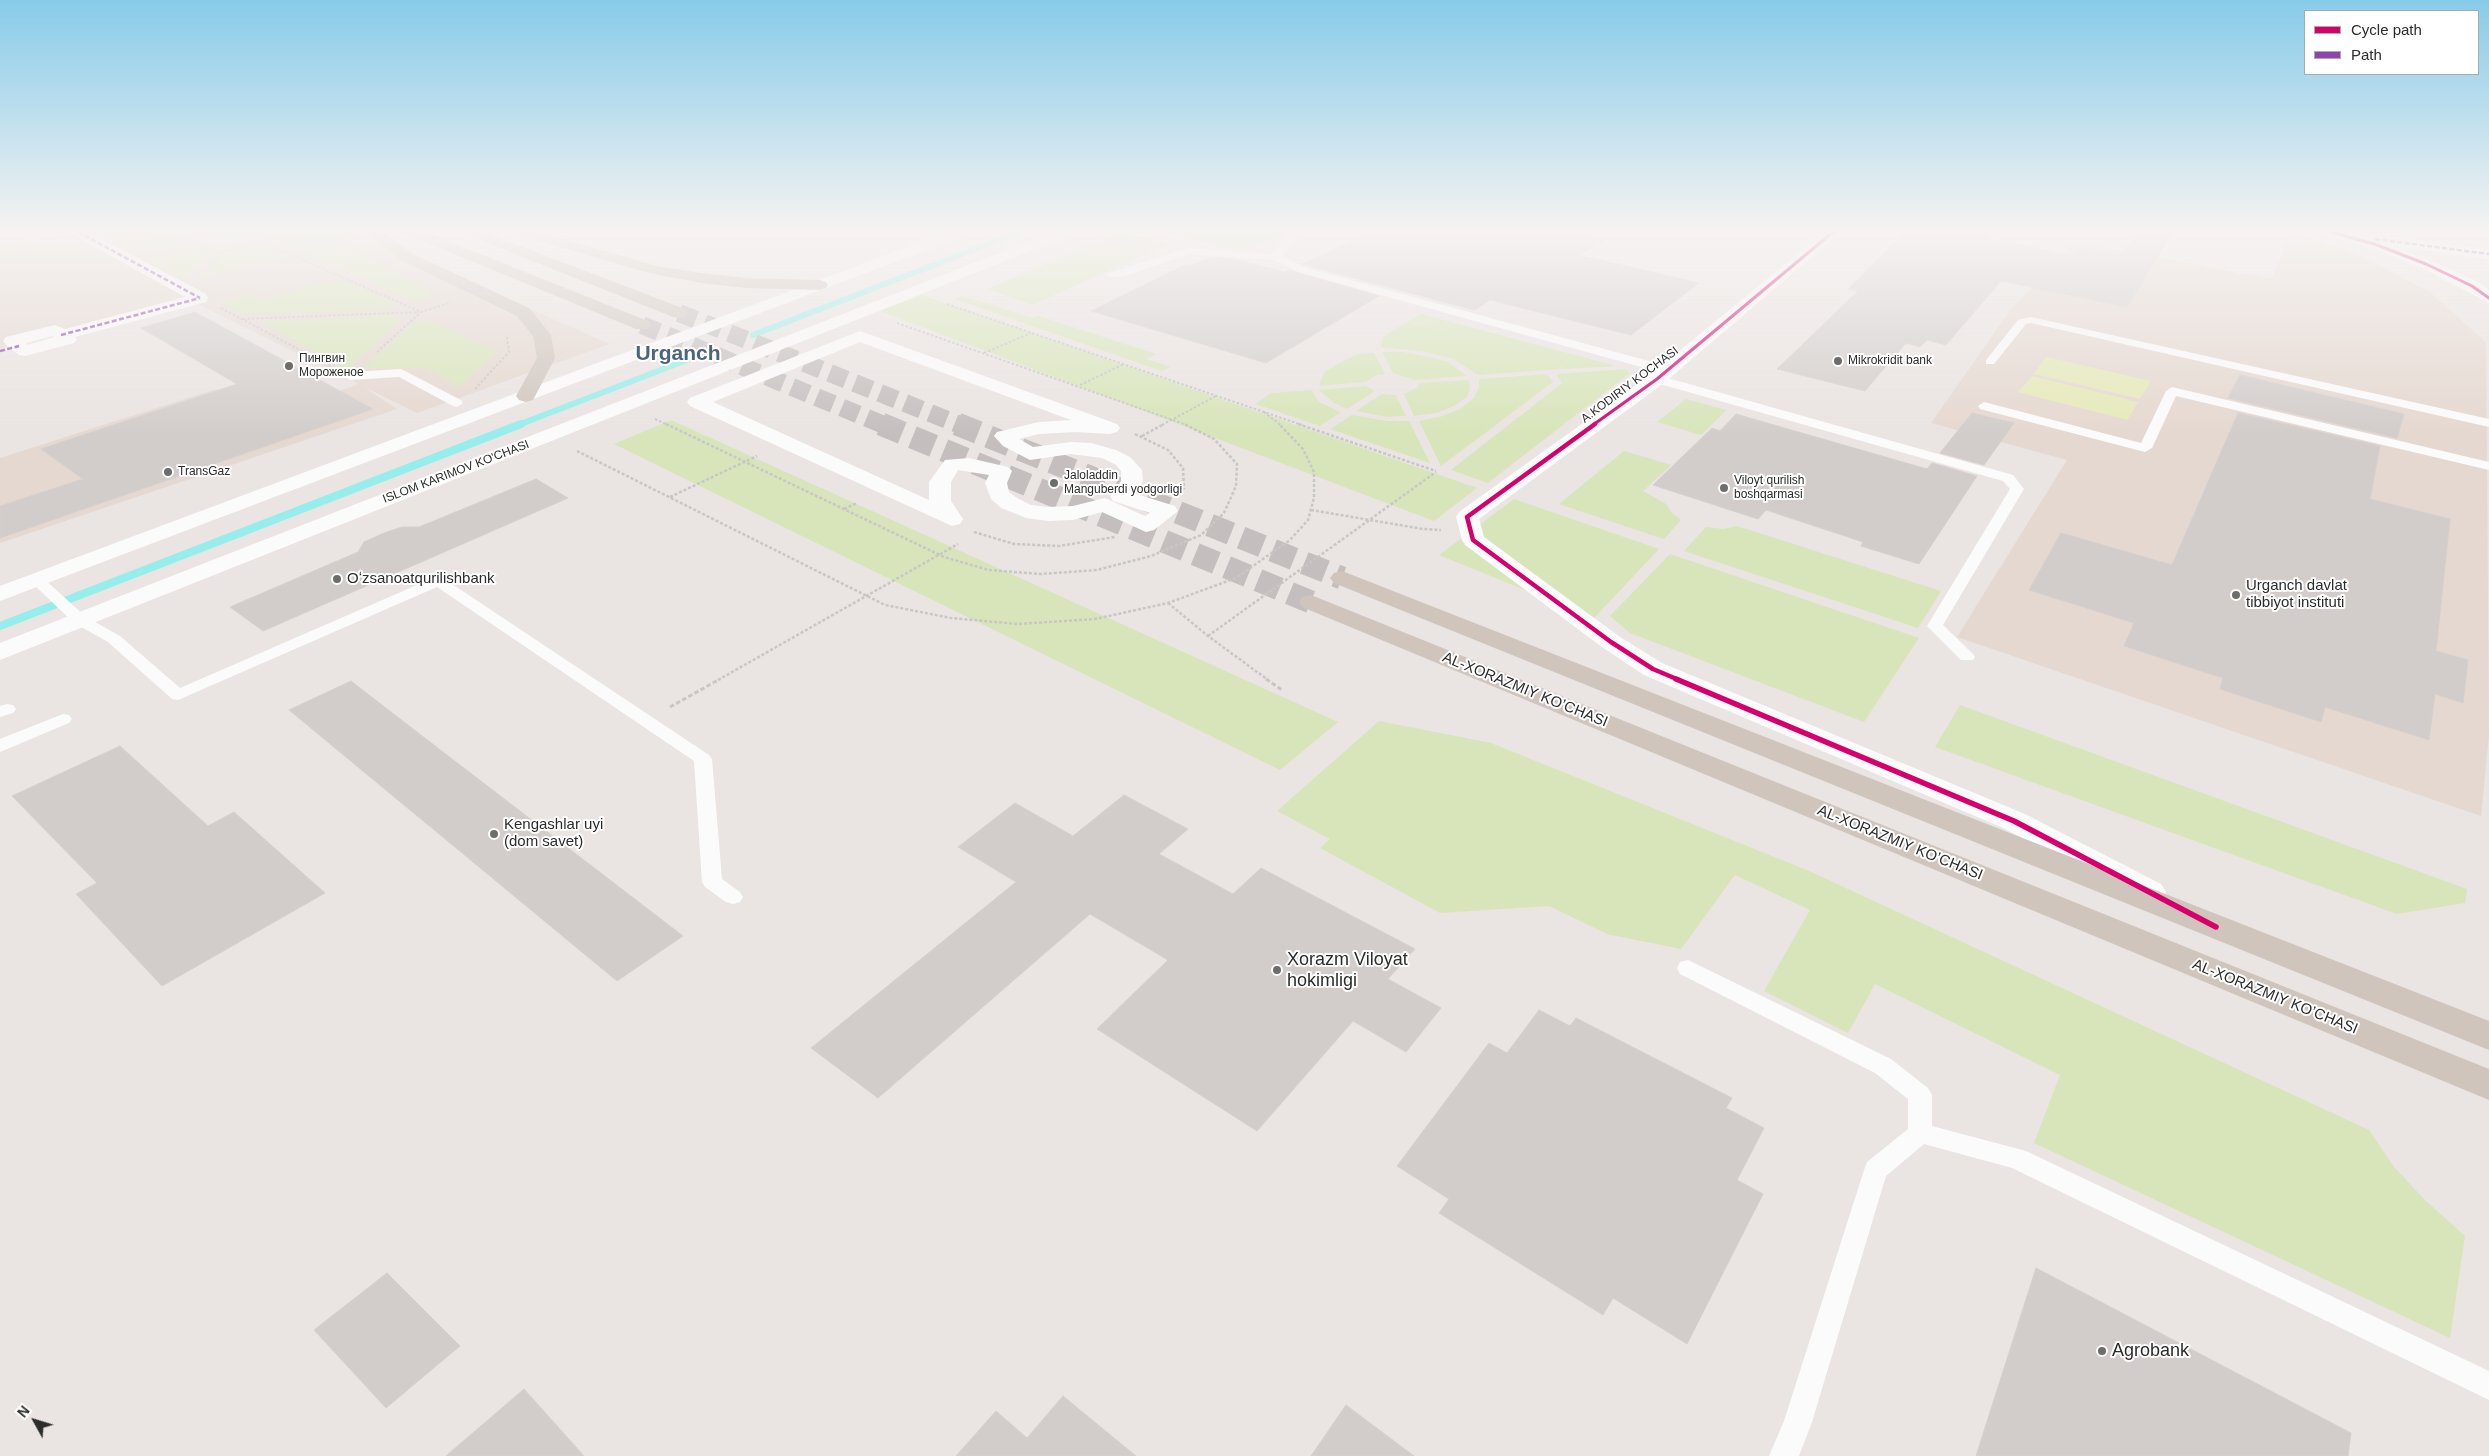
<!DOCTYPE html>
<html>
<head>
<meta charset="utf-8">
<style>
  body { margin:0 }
  #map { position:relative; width:2489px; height:1456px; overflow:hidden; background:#eae4e2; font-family:Helvetica,sans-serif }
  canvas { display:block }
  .legend { position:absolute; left:2304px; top:10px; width:175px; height:65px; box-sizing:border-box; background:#fff; border:1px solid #ababab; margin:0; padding:6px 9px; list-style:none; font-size:15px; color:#2d2d2d }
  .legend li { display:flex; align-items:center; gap:10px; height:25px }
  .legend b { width:25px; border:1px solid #ababab }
  .north { position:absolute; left:10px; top:1396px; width:50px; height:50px; -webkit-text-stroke:4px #fff; paint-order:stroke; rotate:309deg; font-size:14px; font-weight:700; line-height:20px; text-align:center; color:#2d2d2d }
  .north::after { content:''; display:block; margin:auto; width:18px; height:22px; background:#2d2d2d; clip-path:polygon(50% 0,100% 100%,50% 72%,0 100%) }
</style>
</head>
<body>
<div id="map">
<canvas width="2489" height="1456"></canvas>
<ul class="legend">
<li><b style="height:6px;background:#d6006c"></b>Cycle path</li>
<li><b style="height:6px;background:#8e44ad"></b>Path</li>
</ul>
<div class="north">N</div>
</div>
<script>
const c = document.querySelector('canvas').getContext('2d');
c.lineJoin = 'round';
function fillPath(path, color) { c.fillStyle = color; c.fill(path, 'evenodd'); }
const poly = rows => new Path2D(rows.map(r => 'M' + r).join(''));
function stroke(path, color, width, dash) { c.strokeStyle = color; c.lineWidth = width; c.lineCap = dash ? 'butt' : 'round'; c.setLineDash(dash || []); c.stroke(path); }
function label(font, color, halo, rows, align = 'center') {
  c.font = font + ' Helvetica,sans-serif'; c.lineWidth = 4; c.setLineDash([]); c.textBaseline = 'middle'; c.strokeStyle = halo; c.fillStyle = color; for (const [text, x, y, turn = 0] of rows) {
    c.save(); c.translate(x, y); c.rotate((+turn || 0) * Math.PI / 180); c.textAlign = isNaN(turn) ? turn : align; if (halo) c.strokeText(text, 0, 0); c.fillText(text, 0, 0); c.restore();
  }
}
fillPath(poly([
  [83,232,355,232,610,344,417,413,364,387,397,409,0,543,0,458,216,389,260,418,359,384,185,298,0,348,0,243,64,236],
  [2292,232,2360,256,2430,292,2486,342,2489,734,2481,816,1957,637,2067,460,1931,423,2011,309,2076,242,2271,279]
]), '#e5d8d0');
fillPath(poly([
  [98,232,191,232,108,237],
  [304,232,330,232,346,239,361,255,431,291,430,297,416,302,274,240],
  [1121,232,1169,244,1032,305,987,289],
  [1161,232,1284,232,1274,242,1235,249],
  [177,237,192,243,138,255,113,240],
  [260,244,283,255,197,279,225,253],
  [200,247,214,254,184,278,149,261],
  [338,279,398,305,387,310,244,315,221,302,251,294,264,300],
  [922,295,1477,488,1434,521,880,311],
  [963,296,1033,318,1039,316,1156,354,1146,359,1171,367,1162,371,954,299],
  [1421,314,1617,366,1564,369,1557,362,1563,369,1478,375,1453,359,1427,352,1380,347,1383,337,1408,321,1491,344,1409,321],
  [391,315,402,320,346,371,261,321],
  [427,320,498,352,459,387,426,368,363,368,415,322],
  [1382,352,1403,352,1434,358,1448,362,1467,376,1415,380,1393,373],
  [1374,353,1385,374,1376,375,1366,382,1319,386,1324,372,1345,360,1359,354],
  [1626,369,1630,373,1488,483,1451,470,1562,383,1556,374],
  [1547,374,1553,382,1441,466,1419,421,1440,417,1460,409,1474,398,1479,387,1479,379],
  [1469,380,1470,388,1467,397,1454,406,1436,413,1414,416,1404,394,1418,387,1419,383],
  [1366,386,1375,391,1347,409,1334,403,1319,390],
  [1311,390,1319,402,1341,412,1320,426,1255,404,1271,393],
  [1382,394,1396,395,1406,416,1388,417,1356,411],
  [1686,399,1727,410,1701,435,1657,422],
  [1352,415,1387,421,1409,421,1430,463,1330,429],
  [671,420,1338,722,1280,770,614,444],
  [1624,451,1671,465,1643,491,1666,504,1671,512,1681,520,1664,539,1559,504],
  [1514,499,1659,549,1594,618,1439,555],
  [1737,526,1941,591,1918,628,1684,551,1706,527,1723,529],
  [1670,554,1919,638,1864,722,1630,633,1610,616],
  [1960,705,2467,889,2465,903,2397,914,1935,747],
  [1379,721,1491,743,1809,871,2369,1130,2394,1167,2425,1200,2465,1236,2450,1338,2034,1143,2060,1075,1875,984,1848,1033,1764,991,1810,910,1735,875,1681,949,1607,934,1549,906,1440,913,1320,848,1330,839,1277,811]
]), '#d8e5ba');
fillPath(poly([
  [2046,357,2151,381,2140,399,2034,374],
  [2032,376,2138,402,2128,420,2018,392]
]), '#e6e9b8');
fillPath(poly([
  [224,232,270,232,257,237,233,241,228,238,219,239,222,236,218,233]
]), '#95eeeb');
stroke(poly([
  [753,335,1019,232],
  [518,425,692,358]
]), '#95eeeb', 6);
stroke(poly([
  [0,626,521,424]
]), '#95eeeb', 8);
const building = poly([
  [1370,232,1572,232,1606,239,1580,255,1699,283,1631,335,1490,300,1474,310,1302,264,1370,232],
  [1905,232,1995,232,1988,238,2073,256,2079,248,2119,255,2140,232,2173,232,2127,307,2001,281,1946,345,1927,340,1920,347,1906,343,1865,391,1777,369,1858,291,1848,289,1905,232],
  [1211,257,1234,259,1285,272,1290,270,1379,296,1266,363,1091,311,1184,265,1189,266,1211,257],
  [195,312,373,409,0,538,0,506,83,479,41,449,237,384,141,328,195,312],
  [2240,375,2404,414,2397,438,2228,398,2240,375],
  [1972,413,2014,423,1984,465,1940,453,1972,413],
  [2238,413,2380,446,2370,499,2450,519,2436,651,2468,660,2463,703,2435,694,2429,740,2325,707,2321,722,2220,689,2223,678,2124,646,2134,623,2029,590,2061,533,2172,565,2238,413],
  [1736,414,1927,469,1932,463,1977,476,1919,564,1861,546,1863,542,1766,510,1758,519,1653,485,1712,428,1720,431,1736,414],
  [536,479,568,498,263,631,230,607,358,552,364,542,384,533,402,527,419,527,536,479],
  [351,681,417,732,683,936,617,981,289,710,351,681],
  [120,746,208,826,234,812,325,893,162,986,76,894,97,883,12,796,120,746],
  [1124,795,1188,829,1159,854,1233,894,1261,868,1415,949,1388,979,1441,1008,1406,1052,1353,1021,1257,1131,1097,1029,1168,960,1090,914,878,1098,811,1048,1016,882,958,847,1015,803,1073,836,1124,795],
  [1539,1010,1570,1026,1576,1018,1732,1098,1726,1108,1764,1128,1737,1180,1763,1194,1687,1344,1613,1298,1603,1315,1439,1213,1449,1199,1397,1166,1489,1043,1507,1053,1539,1010],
  [2036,1268,2351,1433,2348,1456,1976,1456,2036,1268],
  [387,1273,460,1346,386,1408,314,1330,387,1273],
  [524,1389,584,1456,446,1456,524,1389],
  [1063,1396,1136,1456,956,1456,996,1411,1027,1438,1063,1396],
  [1346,1405,1414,1456,1311,1456,1346,1405]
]);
fillPath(building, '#d2cdcb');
stroke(building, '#d5d0ce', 1);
stroke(poly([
  [679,313,960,425],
  [642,325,884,425]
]), '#c4bfbe', 18, [18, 9]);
stroke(poly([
  [881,424,1311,602],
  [957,424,1342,578]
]), '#c4bfbe', 23, [23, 11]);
stroke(poly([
  [200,232,183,236,217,253,296,232],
  [260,241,421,312,450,303],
  [947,304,1302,425],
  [221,308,332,367],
  [243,319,419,312],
  [897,323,1187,425],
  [377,352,421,312],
  [984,353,1031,333],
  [1080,385,1124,364],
  [475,389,509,352,507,337],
  [1264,412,1281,425],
  [655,419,668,425],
  [1162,425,1216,396]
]), '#c7c7c6', 2, [2.5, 2]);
stroke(poly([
  [666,424,944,557,989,570,1041,574,1097,570,1151,556,1201,535,1224,513,1236,486,1237,464,1214,439,1184,424],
  [1298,424,1436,471],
  [1135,434,1168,450,1183,468,1184,488,1182,491],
  [1142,436,1164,424],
  [577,451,885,605,951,618,1018,624,1095,619,1168,603,1236,578,1290,540,1308,520,1314,498,1314,472,1303,449,1279,424],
  [670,497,757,456],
  [844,509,857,503],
  [1311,510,1423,529,1441,530],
  [974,532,1014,544,1059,546,1115,537],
  [1168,603,1208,636,1268,680],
  [1208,636,1436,472],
  [718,680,958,544]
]), '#c7c7c6', 2.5, [3, 2]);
stroke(poly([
  [1266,679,1282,690],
  [670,707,720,679]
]), '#c7c7c6', 3, [4.5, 2.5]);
fillPath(poly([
  [1290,232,1300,232,1282,256,1306,268,1671,367,1673,370,1671,373,1663,373,1298,272,1274,260,1189,254,1125,276,1111,277,1106,274,1188,248,1273,254,1290,232],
  [2031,317,2489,419,2489,427,2031,323,2026,324,1994,364,1986,364,1986,360,2018,320,2031,317],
  [401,369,461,400,463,403,457,407,453,406,399,377,350,380,344,376,350,372,401,369],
  [1657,375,2013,475,2024,489,1943,625,1973,654,1975,657,1973,660,1961,660,1927,626,2010,489,2003,481,1653,382,1651,379,1657,375],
  [2172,387,2489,462,2489,470,2176,396,2152,448,2145,452,1980,409,1978,406,1984,402,2141,443,2166,391,2172,387],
  [37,575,42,577,86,617,120,636,180,688,433,578,443,578,709,755,712,759,722,879,740,892,743,897,740,902,733,904,726,902,705,887,702,882,694,761,437,587,178,700,172,699,108,642,74,623,32,583,29,580,32,577,37,575],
  [7,704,13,705,16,709,13,713,0,717,0,706,7,704],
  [63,714,69,715,72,719,69,723,0,752,0,739,63,714],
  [1688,960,1891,1059,1928,1088,1932,1095,1932,1126,2026,1151,2489,1371,2489,1400,2012,1168,1924,1144,1886,1176,1812,1422,1799,1456,1769,1456,1784,1421,1864,1170,1867,1162,1908,1129,1908,1099,1875,1073,1680,974,1677,968,1680,962,1688,960]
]), '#fcfbfb');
fillPath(poly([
  [71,232,88,232,206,294,208,298,206,302,75,337,77,339,74,343,25,356,19,355,6,345,3,341,6,337,55,325,65,329,185,297,73,235,71,232],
  [52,336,54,337,28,345,26,343,52,336],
  [1824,232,1841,232,1664,383,1479,519,1484,537,1620,637,1662,663,2025,814,2161,884,2166,892,2161,900,2150,903,2139,900,2003,828,1644,675,1602,647,1465,545,1462,540,1456,517,1459,512,1650,375,1824,232],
  [2349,232,2489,249,2489,259,2343,239,2340,236,2343,233,2349,232],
  [860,331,1117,424,1120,428,1117,432,1110,434,1075,432,1039,434,1019,439,1033,447,1071,442,1091,443,1116,450,1130,457,1142,470,1143,481,1136,494,1175,506,1178,511,1154,530,1146,532,1102,512,1073,520,1048,521,1026,518,1001,508,991,499,985,483,989,475,958,470,951,482,951,501,963,519,960,524,952,526,690,406,687,402,690,398,860,331],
  [860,342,1071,420,1039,422,997,432,994,436,1003,446,1030,460,1071,454,1102,458,1116,465,1121,471,1121,481,1110,496,1113,501,1150,513,1145,516,1105,498,1073,506,1048,507,1031,505,1017,498,1009,492,1007,483,1012,471,1008,467,969,458,945,460,929,482,929,500,713,402,860,342]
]), '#fcfbfb');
fillPath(poly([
  [948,232,969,232,966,235,0,601,0,586,948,232],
  [1053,232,1073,232,1070,235,0,660,0,643,1053,232],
  [2324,232,2347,232,2382,242,2432,261,2478,282,2489,290,2489,303,2420,267,2372,248,2327,235,2324,232]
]), '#fcfbfb');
fillPath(poly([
  [366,232,383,232,413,254,529,308,551,335,555,358,533,400,526,402,519,400,516,396,537,358,533,336,517,316,401,260,366,232],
  [405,232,425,232,648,321,651,325,648,329,636,329,408,235,405,232],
  [464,232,484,232,685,309,688,313,685,317,679,318,673,317,467,235,464,232],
  [516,232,539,232,657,266,701,273,746,278,820,280,826,282,828,285,826,288,820,290,746,288,701,283,649,273,519,235,516,232],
  [1342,571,2489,1021,2489,1050,1334,583,1330,578,1334,573,1342,571],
  [1311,595,2489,1069,2489,1100,1302,607,1299,602,1302,597,1311,595]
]), '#cfc5bd');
stroke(poly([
  [78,232,200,298],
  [2375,239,2489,254],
  [61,335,200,298],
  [0,351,19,346]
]), '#8e44ad', 2.5, [5, 2.5]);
stroke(poly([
  [2332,232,2377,245,2426,264,2472,286,2489,298],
  [1593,425,1657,379,1833,232]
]), '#d6006c', 3);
stroke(poly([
  [1595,424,1467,517,1473,540,1611,642,1653,669,1679,680]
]), '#d6006c', 4.5);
stroke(poly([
  [1676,679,2014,821,2216,927]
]), '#d6006c', 5.5);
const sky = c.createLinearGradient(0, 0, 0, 435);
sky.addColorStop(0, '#87cbe9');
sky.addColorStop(0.53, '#f6f3f2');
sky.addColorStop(1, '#f6f3f200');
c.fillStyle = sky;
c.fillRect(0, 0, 2489, 435);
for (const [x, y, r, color] of [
  [1838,361,5,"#6f6d6c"],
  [289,366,5,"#6f6d6c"],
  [168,472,5,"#6f6d6c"],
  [1054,483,5,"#6f6d6c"],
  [1724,488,5,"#6f6d6c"],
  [337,579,5,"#6f6d6c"],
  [2236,595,5,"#6f6d6c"],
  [494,834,5,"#6f6d6c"],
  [1277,970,5,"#6f6d6c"],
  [2102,1351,5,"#6f6d6c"]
]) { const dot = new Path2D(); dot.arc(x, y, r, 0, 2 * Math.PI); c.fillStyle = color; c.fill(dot); stroke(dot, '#fff', 2); }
label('12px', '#2d2d2d', '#fff', [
  ["Пингвин",299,359],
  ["Мороженое",299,373],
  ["Mikrokridit bank",1848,361],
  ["TransGaz",178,472],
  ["Jaloladdin",1064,476],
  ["Manguberdi yodgorligi",1064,490],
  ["Viloyt qurilish",1734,481],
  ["boshqarmasi",1734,495]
], 'left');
label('12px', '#2d2d2d', '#fff', [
  ["A.KODIRIY KOCHASI",1630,385,-37],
  ["ISLOM KARIMOV KO'CHASI",456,472,-21]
]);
label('15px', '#2d2d2d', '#fff', [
  ["Oʻzsanoatqurilishbank",347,579],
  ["Urganch davlat",2246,586],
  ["tibbiyot instituti",2246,603],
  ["Kengashlar uyi",504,825],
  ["(dom savet)",504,842]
], 'left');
label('15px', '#2d2d2d', '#fff', [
  ["AL-XORAZMIY KO’CHASI",1525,690,22],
  ["AL-XORAZMIY KO’CHASI",1900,843,22],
  ["AL-XORAZMIY KO’CHASI",2275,997,22]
]);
label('18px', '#2d2d2d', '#fff', [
  ["Xorazm Viloyat",1287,960],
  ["hokimligi",1287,981],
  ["Agrobank",2112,1351]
], 'left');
label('bold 21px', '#4b6480', '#fff', [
  ["Urganch",678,354]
]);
</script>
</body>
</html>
